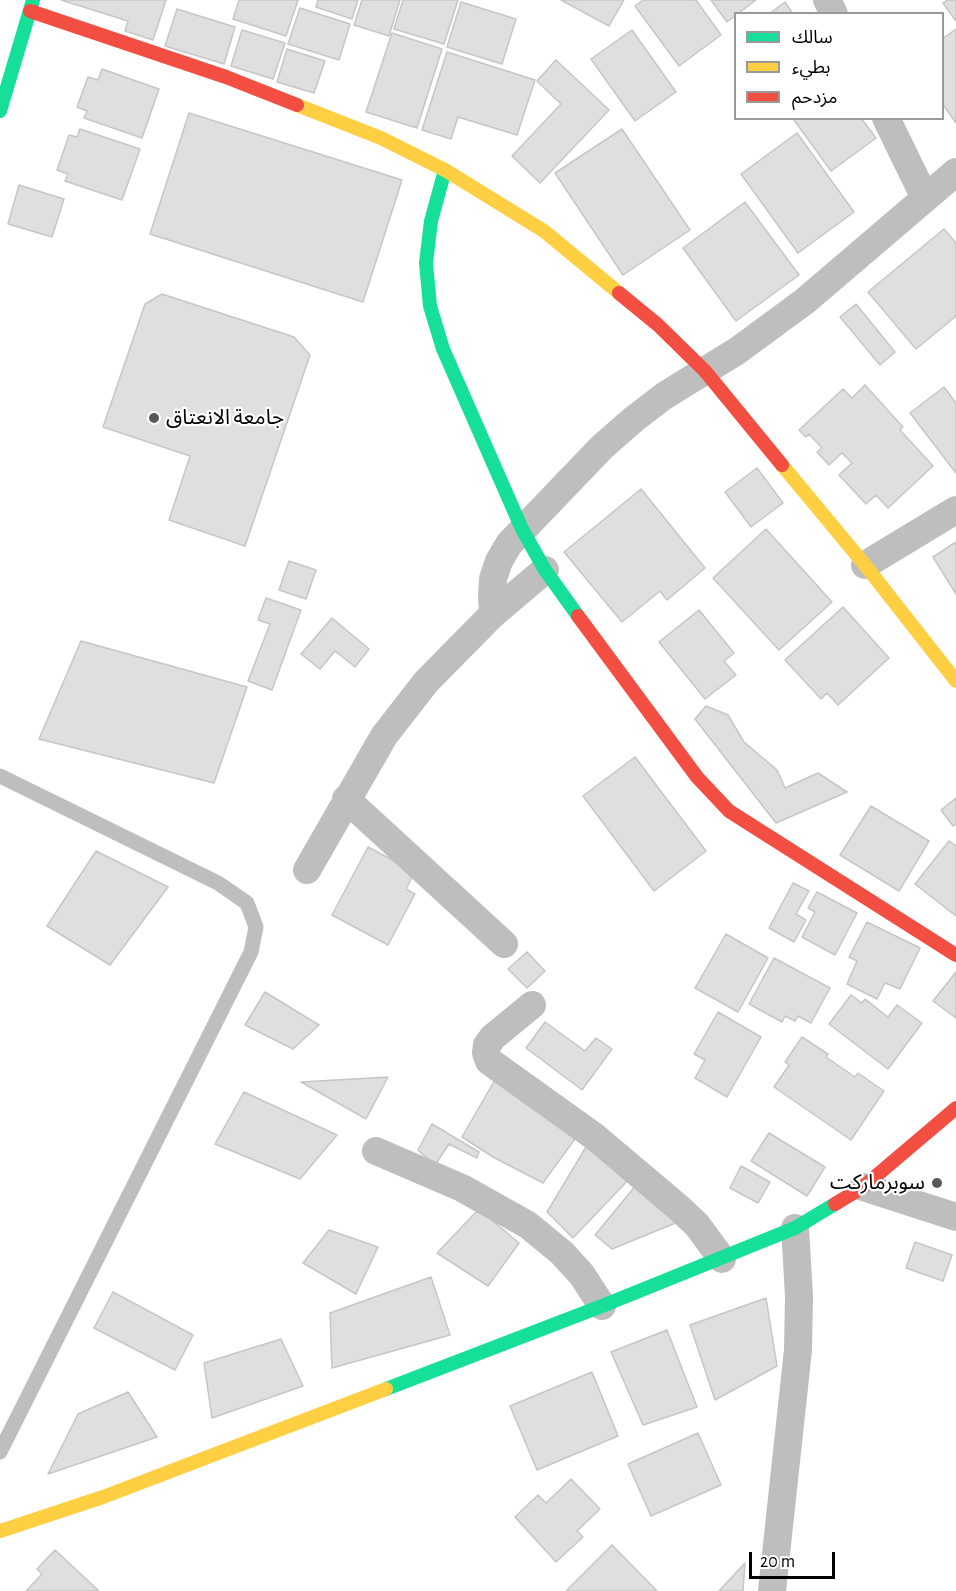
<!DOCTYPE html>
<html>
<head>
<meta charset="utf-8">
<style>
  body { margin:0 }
  #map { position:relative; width:956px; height:1591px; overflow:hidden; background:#fff; font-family:"Alegreya Sans","Noto Sans Arabic",sans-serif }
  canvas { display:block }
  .legend { position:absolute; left:734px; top:12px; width:210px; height:108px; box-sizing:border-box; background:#fff; border:2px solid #999; margin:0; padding:8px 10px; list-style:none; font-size:18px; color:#000 }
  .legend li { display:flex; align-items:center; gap:12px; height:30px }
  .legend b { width:30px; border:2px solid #999 }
  .scale { position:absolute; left:749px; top:1552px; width:86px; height:27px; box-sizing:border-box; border:3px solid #000; border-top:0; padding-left:8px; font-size:18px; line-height:21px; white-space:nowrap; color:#000; -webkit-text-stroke:4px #fff; paint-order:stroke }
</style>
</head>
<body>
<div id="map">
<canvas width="956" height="1591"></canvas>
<ul class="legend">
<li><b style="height:8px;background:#16e098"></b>سالك</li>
<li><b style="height:8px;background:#ffcf43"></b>بطيء</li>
<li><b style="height:8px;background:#f24e42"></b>مزدحم</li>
</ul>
<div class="scale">20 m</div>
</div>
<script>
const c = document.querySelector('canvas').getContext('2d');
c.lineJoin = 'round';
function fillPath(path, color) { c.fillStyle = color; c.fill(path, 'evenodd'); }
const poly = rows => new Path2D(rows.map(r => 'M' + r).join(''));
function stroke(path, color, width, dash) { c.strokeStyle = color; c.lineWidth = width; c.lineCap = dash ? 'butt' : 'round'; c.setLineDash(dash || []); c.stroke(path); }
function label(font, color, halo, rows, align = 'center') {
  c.font = font + ' "Alegreya Sans","Noto Sans Arabic",sans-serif'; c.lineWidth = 4.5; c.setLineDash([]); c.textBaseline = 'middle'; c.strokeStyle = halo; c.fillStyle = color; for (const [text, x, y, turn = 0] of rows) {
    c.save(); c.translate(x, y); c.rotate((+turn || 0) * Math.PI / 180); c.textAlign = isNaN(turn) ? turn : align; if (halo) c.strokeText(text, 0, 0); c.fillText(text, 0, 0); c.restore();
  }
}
const building = poly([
  [61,0,166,0,153,40,125,31,128,21,61,0],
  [239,0,298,0,286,36,233,19,239,0],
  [318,0,358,0,352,19,316,7,318,0],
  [362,0,400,0,389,36,354,25,362,0],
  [403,0,458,0,444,44,394,29,403,0],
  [561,0,624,0,609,26,561,0],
  [643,0,696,0,721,35,679,66,635,6,643,0],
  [711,0,756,0,727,22,711,0],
  [948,0,956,0,956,21,943,3,948,0],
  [461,2,516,19,502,64,447,47,461,2],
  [785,2,793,14,769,14,785,2],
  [300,8,350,24,339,60,288,44,300,8],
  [177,9,235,27,224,64,165,46,177,9],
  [956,29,956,123,942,103,942,39,956,29],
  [242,30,285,43,273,79,231,66,242,30],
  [632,30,676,92,635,121,591,59,632,30],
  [392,33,442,49,417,128,366,112,392,33],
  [287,49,325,61,314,93,277,82,287,49],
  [447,52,535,80,517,135,458,117,451,139,422,130,447,52],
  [556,60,609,110,540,183,512,156,561,104,537,81,556,60],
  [102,69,159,89,142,138,84,118,87,111,77,107,88,77,98,80,102,69],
  [189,113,402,180,363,302,150,234,189,113],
  [796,118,861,118,876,138,831,171,794,120,796,118],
  [80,129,140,149,122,200,65,181,68,174,57,170,69,135,77,137,80,129],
  [622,129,690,230,623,275,555,173,622,129],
  [797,133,854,212,798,253,741,174,797,133],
  [19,185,64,199,52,237,8,224,19,185],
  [745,202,799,275,736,321,683,248,745,202],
  [944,229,956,243,956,316,916,349,868,292,944,229],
  [162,294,294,337,310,355,245,546,169,520,190,456,103,427,145,304,162,294],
  [856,304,895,352,880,365,840,317,856,304],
  [865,385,903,427,900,430,933,466,888,508,876,495,866,504,839,475,852,463,842,453,829,465,817,452,822,448,809,434,806,437,799,430,843,389,852,398,865,385],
  [944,387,956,403,956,473,910,413,944,387],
  [757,468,783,503,751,527,725,492,757,468],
  [641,489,705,568,667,600,660,591,622,622,564,552,641,489],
  [766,529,832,602,779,650,713,578,766,529],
  [956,542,956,594,933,557,956,542],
  [289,561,316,570,306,599,279,590,289,561],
  [266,598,301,610,272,690,248,681,270,624,258,620,266,598],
  [843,607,889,658,838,705,827,693,821,699,785,660,843,607],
  [699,610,734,653,724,661,736,675,705,699,659,642,699,610],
  [332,618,369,649,355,667,335,651,320,669,301,654,332,618],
  [81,641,247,687,214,783,39,739,81,641],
  [706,706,728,715,744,742,777,770,785,788,818,773,847,792,776,823,695,719,706,706],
  [635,757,706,851,654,891,583,796,635,757],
  [956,798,956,824,953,826,941,810,956,798],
  [871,806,929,841,899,891,840,855,871,806],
  [949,841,956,846,956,916,915,884,949,841],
  [368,847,415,872,406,889,415,894,388,945,332,915,368,847],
  [96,851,168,887,110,965,47,926,96,851],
  [793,883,809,891,796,914,806,920,794,942,769,928,793,883],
  [817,892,857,913,835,955,802,937,815,912,808,908,817,892],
  [867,922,920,948,900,989,885,983,877,999,847,984,857,961,849,957,867,922],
  [726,934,768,958,738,1012,695,988,726,934],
  [527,952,545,971,527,988,508,969,527,952],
  [774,958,830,988,811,1023,798,1016,795,1021,785,1016,782,1022,749,1004,774,958],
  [956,972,956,1018,933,1001,956,972],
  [265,992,319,1025,293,1049,245,1025,265,992],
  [851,995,862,1003,865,999,888,1017,897,1005,922,1023,888,1069,829,1024,851,995],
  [718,1012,761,1037,727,1097,695,1078,705,1060,694,1054,718,1012],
  [545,1022,585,1051,596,1038,612,1049,582,1090,526,1048,545,1022],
  [802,1037,828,1054,826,1057,855,1077,858,1073,884,1091,851,1140,774,1087,789,1065,785,1062,802,1037],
  [388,1077,366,1119,301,1082,388,1077],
  [496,1078,577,1136,543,1183,493,1157,462,1137,496,1078],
  [244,1092,337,1135,300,1179,215,1144,244,1092],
  [432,1124,479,1152,477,1158,449,1144,435,1165,418,1150,432,1124],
  [769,1133,825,1167,807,1196,751,1161,769,1133],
  [589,1142,632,1176,573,1238,547,1212,589,1142],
  [741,1166,770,1182,758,1203,730,1188,741,1166],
  [637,1184,678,1222,612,1249,595,1235,637,1184],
  [479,1209,519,1243,488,1286,437,1253,479,1209],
  [329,1230,378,1247,356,1294,303,1263,329,1230],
  [915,1242,952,1255,943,1281,906,1268,915,1242],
  [431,1277,450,1335,332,1368,330,1313,431,1277],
  [113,1292,193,1335,175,1370,94,1328,113,1292],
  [766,1298,777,1366,715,1400,690,1325,766,1298],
  [667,1330,697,1407,643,1425,611,1352,667,1330],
  [281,1339,303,1386,212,1418,204,1363,281,1339],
  [592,1372,618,1436,537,1470,510,1406,592,1372],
  [128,1392,157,1437,48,1474,78,1414,128,1392],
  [698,1433,721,1485,651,1516,628,1464,698,1433],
  [571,1479,600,1509,577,1531,583,1537,556,1562,515,1517,538,1495,546,1503,571,1479],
  [612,1545,657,1591,566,1591,612,1545],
  [55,1550,99,1591,26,1591,42,1574,37,1569,55,1550],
  [745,1563,743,1591,719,1591,745,1563]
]);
fillPath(building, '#dfdfdf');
stroke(building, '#c6c6c6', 1.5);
stroke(poly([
  [0,776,218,883,247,903,256,927,251,952,0,1452]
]), '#bebebe', 15);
stroke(poly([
  [827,0,834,14],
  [886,118,925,198],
  [865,565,956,510],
  [493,614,492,597,493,579,499,561,509,544,602,447,634,419,664,396,737,351,805,301,956,172],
  [346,799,504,944],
  [307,870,384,736,426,682,493,614,545,570],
  [532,1005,493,1037,487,1045,486,1053,489,1061,595,1137,679,1208,697,1225,722,1259],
  [376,1151,462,1188,528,1225,562,1253,582,1275,602,1306],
  [863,1187,956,1217],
  [772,1591,798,1350,799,1296,795,1228]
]), '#bebebe', 28);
stroke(poly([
  [0,111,33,0],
  [445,170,431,221,426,263,430,306,443,349,522,529,545,570,578,616],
  [386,1389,602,1306,795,1228,835,1204]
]), '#16e098', 14);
stroke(poly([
  [297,105,381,138,445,170,544,231,619,293],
  [782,465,865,565,956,681],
  [0,1531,103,1497,386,1389]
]), '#ffcf43', 14);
stroke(poly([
  [30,11,226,77,297,105],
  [619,293,658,325,705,371,782,465],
  [578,616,697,777,729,811,956,955],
  [835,1204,863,1187,956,1108]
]), '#f24e42', 14);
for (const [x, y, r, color] of [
  [154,418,6,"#595959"],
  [937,1183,6,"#595959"]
]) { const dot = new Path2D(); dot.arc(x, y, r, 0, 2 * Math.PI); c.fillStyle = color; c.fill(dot); stroke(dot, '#fff', 2); }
label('21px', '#000', '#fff', [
  ["جامعة الانعتاق",166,418],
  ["سوبرماركت",925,1183,"right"]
], 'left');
</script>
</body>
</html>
